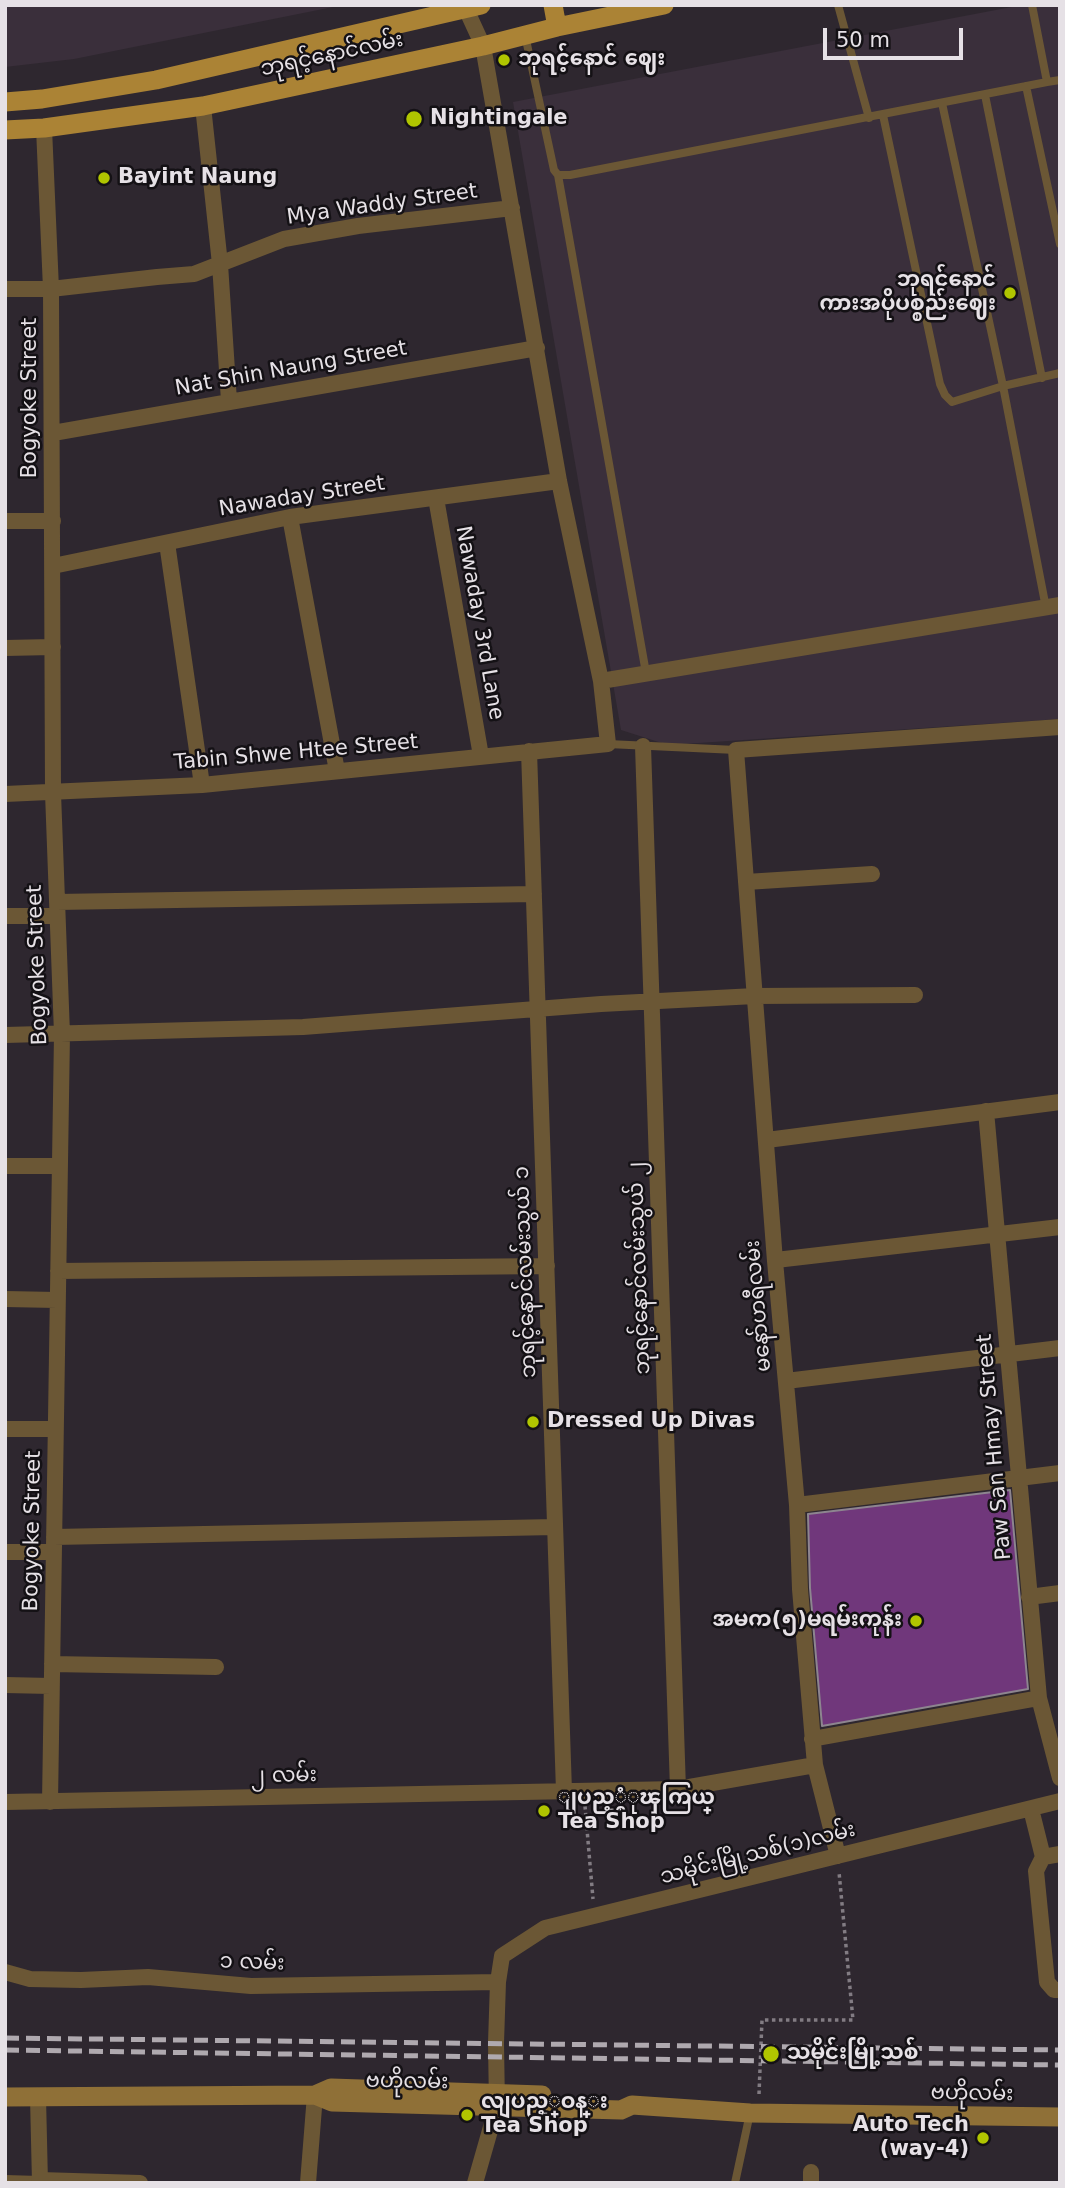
<!DOCTYPE html>
<html>
<head>
<meta charset="utf-8">
<style>
  body { margin:0 }
  #map { position:relative; width:1065px; height:2188px; overflow:hidden; background:#2e272f; font-family:"DejaVu Sans",sans-serif }
  canvas { display:block }
  .frame { position:absolute; inset:0; border:7px solid #e6e1e6; pointer-events:none }
  .scale { position:absolute; left:823px; top:28px; width:140px; height:32px; box-sizing:border-box; border:4px solid #e6e1e6; border-top:0; padding-left:9px; font-size:21px; line-height:24px; white-space:nowrap; color:#e6e1e6; -webkit-text-stroke:5px #141115; paint-order:stroke }
</style>
</head>
<body>
<div id="map">
<canvas width="1065" height="2188"></canvas>
<div class="frame"></div>
<div class="scale">50 m</div>
</div>
<script>
const c = document.querySelector('canvas').getContext('2d');
c.lineJoin = 'round';
function fillPath(path, color) { c.fillStyle = color; c.fill(path, 'evenodd'); }
const poly = rows => new Path2D(rows.map(r => 'M' + r).join(''));
function stroke(path, color, width, dash) { c.strokeStyle = color; c.lineWidth = width; c.lineCap = dash ? 'butt' : 'round'; c.setLineDash(dash || []); c.stroke(path); }
function label(font, color, halo, rows, align = 'center') {
  c.font = font + ' "DejaVu Sans","Noto Sans Myanmar",sans-serif'; c.lineWidth = 5; c.setLineDash([]); c.textBaseline = 'middle'; c.strokeStyle = halo; c.fillStyle = color; for (const [text, x, y, turn = 0] of rows) {
    c.save(); c.translate(x, y); c.rotate((+turn || 0) * Math.PI / 180); c.textAlign = isNaN(turn) ? turn : align; if (halo) c.strokeText(text, 0, 0); c.fillText(text, 0, 0); c.restore();
  }
}
fillPath(poly([
  [5,5,343,5,74,59,5,67],
  [1022,5,1060,5,1060,719,668,745,621,730,513,102]
]), '#3a2f3b');
const building = poly([
  [1010,1490,1028,1689,822,1726,810,1588,808,1514,1010,1490]
]);
fillPath(building, '#70377b');
stroke(building, '#8d858f', 2);
stroke(poly([
  [585,1806,593,1899],
  [759,2094,762,2020,853,2020,839,1872]
]), '#827c83', 3.5, [3.5, 3.5]);
stroke(poly([
  [838,5,869,118],
  [525,35,554,170,558,175,570,175,1047,82,1032,5],
  [1047,82,1060,80],
  [1026,86,1060,244],
  [985,95,1042,378],
  [942,103,1003,386,1046,608],
  [883,115,940,384,945,395,952,402,1003,386,1060,373],
  [558,175,646,673],
  [608,744,736,750],
  [5,2179,40,2180],
  [735,2183,750,2113]
]), '#6b5735', 8);
stroke(poly([
  [203,106,220,264,229,401],
  [44,128,51,289,53,793,62,1034,50,1802],
  [5,289,51,289,157,277,194,274,284,239,358,226,512,208],
  [53,433,537,348],
  [436,498,481,756],
  [290,517,337,771],
  [5,521,53,521],
  [167,543,202,785],
  [53,566,290,517,559,481],
  [5,648,53,647],
  [601,681,1060,605],
  [643,746,678,1789],
  [529,751,564,1791],
  [5,794,202,785,608,744,601,681,559,481,483,46,466,9,457,5],
  [746,882,872,874],
  [57,902,534,894],
  [5,916,57,916],
  [5,1035,303,1027,601,1004,755,996,915,995],
  [986,1111,1039,1698,1060,1778],
  [767,1140,1060,1102],
  [5,1166,59,1166],
  [776,1260,1060,1227],
  [58,1271,547,1266],
  [5,1299,57,1300],
  [786,1381,1060,1348],
  [5,1429,55,1429],
  [797,1505,1060,1473],
  [54,1537,555,1527],
  [5,1552,53,1552],
  [1029,1597,1060,1593],
  [52,1664,216,1667],
  [5,1685,51,1686],
  [812,1739,1039,1698],
  [5,1802,678,1789,815,1765],
  [1031,1809,1043,1857,1036,1871,1047,1982,1054,1990,1060,1990],
  [838,1856,815,1765,800,1589,797,1505,775,1261,736,750,1060,727],
  [1043,1857,1060,1854],
  [5,1972,30,1979,81,1980,148,1977,251,1986,498,1982],
  [38,2097,40,2183],
  [40,2180,140,2183],
  [308,2183,315,2095],
  [475,2183,497,2106,496,2043,498,1982,502,1956,545,1928,1060,1801],
  [811,2183,811,2172]
]), '#6b5735', 16);
stroke(poly([
  [315,2095,331,2088,542,2095],
  [5,2097,315,2095,332,2102,621,2110,632,2105,750,2113,1060,2117]
]), '#8f7037', 19);
stroke(poly([
  [553,5,557,27],
  [5,102,42,99,156,80,481,5],
  [5,130,44,128,203,106,483,46,557,27,664,5]
]), '#ab8335', 19);
stroke(poly([
  [5,2038,1060,2050],
  [5,2050,1060,2065]
]), '#afa9af', 5, [14, 7]);
for (const [x, y, r, color] of [
  [504,60,7,"#b0c500"],
  [414,119,9,"#b0c500"],
  [104,178,7,"#b0c500"],
  [1010,293,7,"#b0c500"],
  [533,1422,7,"#b0c500"],
  [916,1621,7,"#b0c500"],
  [544,1811,7,"#b0c500"],
  [771,2054,9,"#b0c500"],
  [467,2115,7,"#b0c500"],
  [983,2138,7,"#b0c500"]
]) { const dot = new Path2D(); dot.arc(x, y, r, 0, 2 * Math.PI); c.fillStyle = color; c.fill(dot); stroke(dot, '#141115', 2.5); }
label('21px', '#e6e1e6', '#141115', [
  ["ဘုရင့်နောင်လမ်း",332,55,-12],
  ["Mya Waddy Street",382,205,-8],
  ["Nat Shin Naung Street",291,369,-10],
  ["Bogyoke Street",31,398,-90],
  ["Nawaday Street",302,497,-9],
  ["Nawaday 3rd Lane",479,623,80],
  ["Tabin Shwe Htee Street",296,753,-5],
  ["Bogyoke Street",38,965,-92],
  ["ဘုရင့်နောင်လမ်းသွယ် ၂",640,1268,-92],
  ["ဘုရင့်နောင်လမ်းသွယ် ၁",526,1272,-92],
  ["မနော်ဟရီလမ်း",759,1306,-95],
  ["Paw San Hmay Street",995,1447,-95],
  ["Bogyoke Street",33,1531,-89],
  ["၂ လမ်း",284,1776,-1],
  ["သမိုင်းမြို့သစ်(၁)လမ်း",758,1854,-14],
  ["၁ လမ်း",252,1963,2],
  ["ဗဟိုလမ်း",407,2082,1],
  ["ဗဟိုလမ်း",972,2094,1]
]);
label('bold 21px', '#e6e1e6', '#141115', [
  ["ဘုရင့်နောင် ဈေး",518,60],
  ["Nightingale",430,119],
  ["Bayint Naung",118,178],
  ["ဘုရင့်နောင်",996,281,"right"],
  ["ကားအပိုပစ္စည်းဈေး",996,305,"right"],
  ["Dressed Up Divas",547,1422],
  ["အမက(၅)မရမ်းကုန်း",902,1621,"right"],
  ["ျပည့္စံုၾကြယ္",558,1799],
  ["Tea Shop",558,1823],
  ["သမိုင်းမြို့သစ်",787,2054],
  ["လျပည့္ဝန္း",481,2103],
  ["Tea Shop",481,2127],
  ["Auto Tech",969,2126,"right"],
  ["(way-4)",969,2150,"right"]
], 'left');
</script>
</body>
</html>
